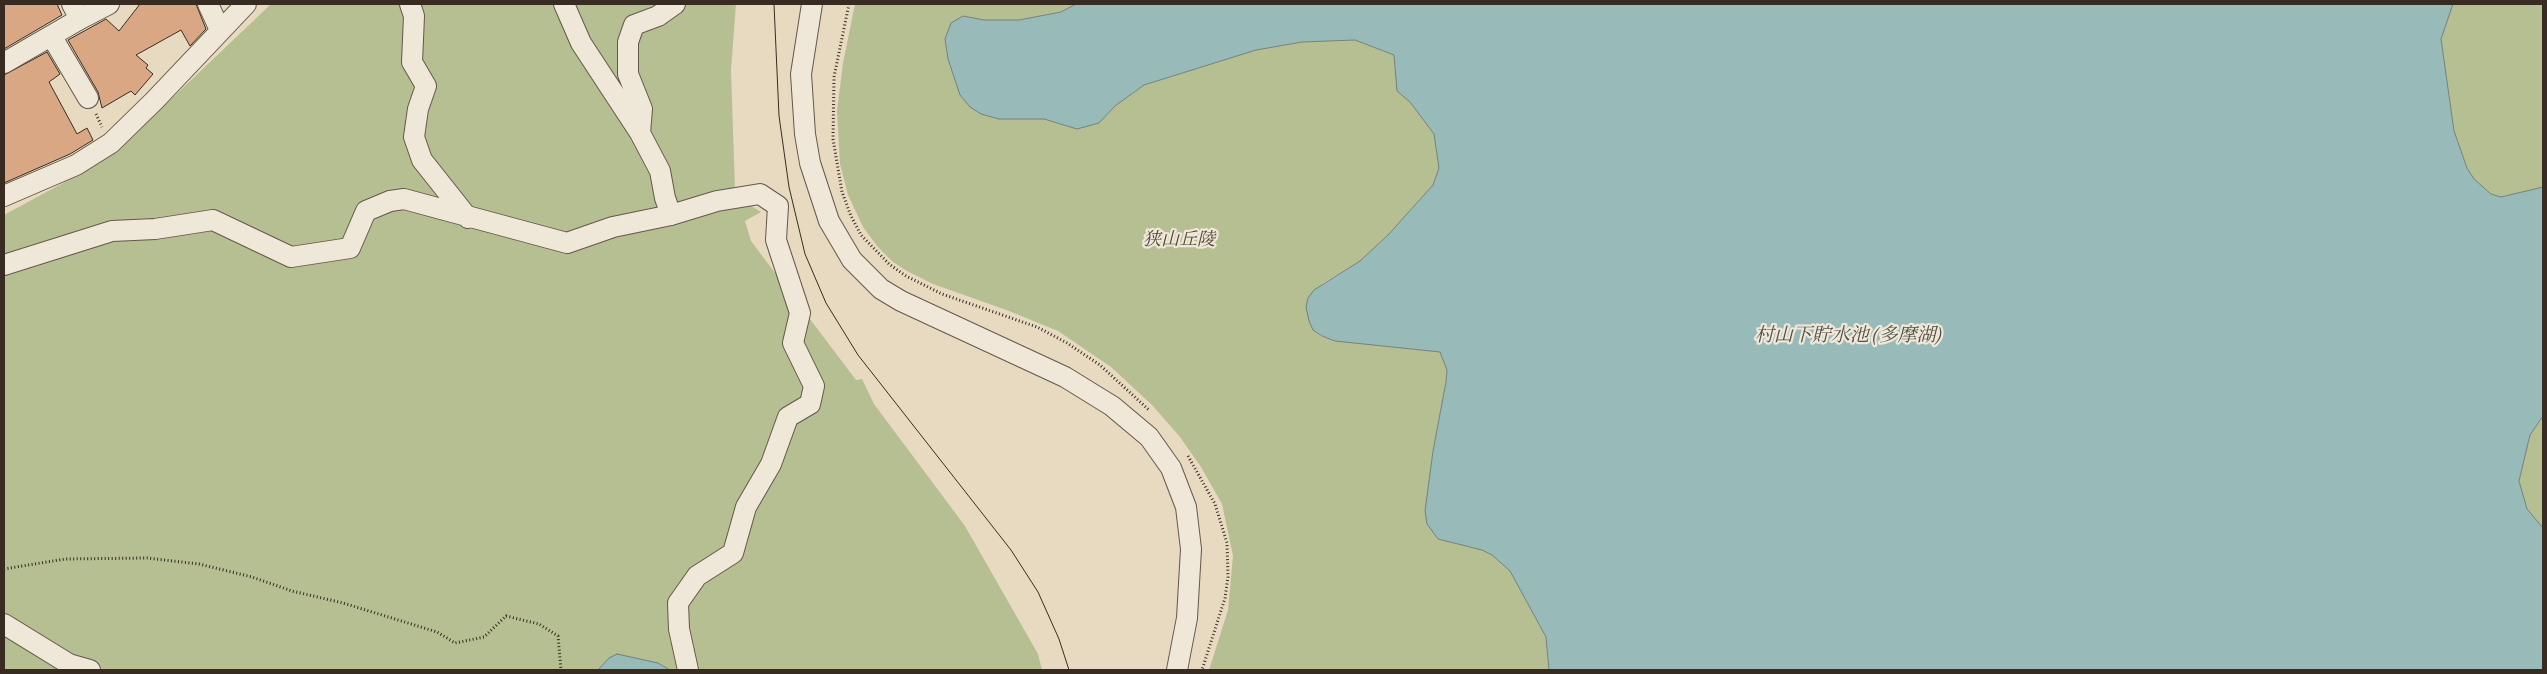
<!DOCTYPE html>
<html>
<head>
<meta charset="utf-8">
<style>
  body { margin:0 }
  #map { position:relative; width:2547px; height:674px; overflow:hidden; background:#e7dac1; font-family:"EB Garamond",serif }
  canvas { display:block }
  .frame { position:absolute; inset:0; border:5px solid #382c22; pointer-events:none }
</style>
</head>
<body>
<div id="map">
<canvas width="2547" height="674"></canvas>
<div class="frame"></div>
</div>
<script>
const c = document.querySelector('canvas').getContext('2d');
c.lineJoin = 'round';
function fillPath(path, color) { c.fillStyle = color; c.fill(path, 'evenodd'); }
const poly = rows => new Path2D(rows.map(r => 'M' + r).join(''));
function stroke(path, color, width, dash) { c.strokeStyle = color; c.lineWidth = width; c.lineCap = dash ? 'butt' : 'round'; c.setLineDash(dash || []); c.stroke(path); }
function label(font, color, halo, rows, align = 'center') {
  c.font = font + ' "EB Garamond","Noto Serif JP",serif'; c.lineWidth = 4.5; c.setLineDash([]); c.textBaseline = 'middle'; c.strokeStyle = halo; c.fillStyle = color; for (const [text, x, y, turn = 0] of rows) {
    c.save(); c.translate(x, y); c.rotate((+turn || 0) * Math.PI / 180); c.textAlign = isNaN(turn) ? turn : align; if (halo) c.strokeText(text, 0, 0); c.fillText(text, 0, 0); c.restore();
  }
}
fillPath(poly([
  [271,4,736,4,731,70,735,190,740,199,761,212,745,221,751,241,856,380,862,379,874,404,965,526,1038,654,1042,670,4,670,4,215,63,183,125,143],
  [855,4,1076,4,1061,12,1019,20,984,20,963,16,945,39,948,59,960,95,970,107,999,119,1044,119,1077,129,1099,123,1115,106,1144,85,1256,50,1302,42,1355,40,1394,55,1398,91,1410,102,1434,134,1439,168,1433,185,1388,235,1360,261,1322,284,1313,330,1321,336,1335,341,1440,352,1447,370,1446,382,1433,451,1425,511,1438,539,1482,550,1492,555,1510,571,1546,637,1549,670,1209,670,1228,610,1233,556,1222,504,1201,467,1180,437,1152,405,1111,367,1058,331,1009,311,933,284,907,271,893,262,878,247,863,227,848,195,840,164,837,111,843,63],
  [2453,4,2543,4,2543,187,2501,197,2491,194,2474,179,2467,168,2454,131,2441,39],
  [2543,416,2543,528,2527,509,2519,481,2530,435]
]), '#b6bf92');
const water = poly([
  [1076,4,2453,4,2441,39,2454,131,2467,168,2474,179,2491,194,2501,197,2543,187,2543,416,2530,435,2519,481,2527,509,2543,528,2543,670,1549,670,1546,637,1510,571,1492,555,1482,550,1438,539,1427,524,1425,511,1433,451,1446,382,1447,370,1440,352,1335,341,1322,336,1313,330,1309,321,1306,307,1308,298,1314,290,1360,261,1388,235,1433,185,1439,168,1434,134,1410,102,1397,91,1394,55,1355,40,1302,42,1256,50,1144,85,1115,106,1099,123,1077,129,1044,119,999,119,981,114,970,107,960,95,948,59,945,39,951,23,963,16,984,20,1019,20,1061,12,1076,4],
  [617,654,658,663,670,670,598,670,609,658,617,654]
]);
fillPath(water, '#98bab9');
stroke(water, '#72817d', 1);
const building = poly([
  [4,4,57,4,62,15,4,49,4,4],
  [140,4,196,4,206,29,190,46,181,30,136,55,148,65,146,68,153,74,135,95,131,91,102,108,98,92,68,40,106,19,119,31,140,4],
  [47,52,60,74,49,82,77,134,87,128,93,140,70,154,4,183,4,75,47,52]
]);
fillPath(building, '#daa784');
stroke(building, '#382c22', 1);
const minor = poly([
  [208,4,220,30],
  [410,4,414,16,412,62,426,86,418,109,414,137,422,160,468,218],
  [564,4,581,43,640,133,660,171,665,198,671,215],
  [812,4,801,74,805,134,810,163,829,221,852,260,881,289,901,301,1065,377,1112,406,1149,437,1171,468,1186,507,1191,549,1187,618,1177,670],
  [80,19,109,4],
  [52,37,88,98],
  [4,63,80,19,72,4],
  [640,133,642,109,628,74,628,42,634,25,658,16,675,4],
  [4,196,76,165,111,143,155,100,246,4],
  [4,265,112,231,155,229,213,220,291,257,350,248,366,211,390,201,404,199,567,243,613,227,671,215,717,201,760,194,778,206,776,240,800,313,793,343,814,386,810,404,788,417,771,464,746,507,733,553,697,576,678,603,679,629,688,670],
  [4,624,69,664,90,670]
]);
stroke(minor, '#64584a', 22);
stroke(poly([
  [849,4,834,77,833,139,842,192,851,216,861,235,889,264,906,276,942,294,1037,327,1067,343,1100,365,1150,411],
  [96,114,102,127],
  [1188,456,1215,504,1227,543,1228,577,1225,598,1202,670],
  [4,569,65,559,147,558,199,564,252,577,292,591,343,603,437,632,455,643,484,637,506,616,539,624,558,636,561,670]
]), '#382c22', 3, [1, 2.5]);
stroke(minor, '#efe7d7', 20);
stroke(poly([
  [774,4,779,116,789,187,805,254,826,303,858,355,1011,550,1038,592,1059,639,1069,670]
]), '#382c22', 1);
label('italic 18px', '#514938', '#efe7d7', [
  ["狭山丘陵",1179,240]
]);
label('italic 19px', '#505048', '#efe7d7', [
  ["村山下貯水池 (多摩湖)",1848,336]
]);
</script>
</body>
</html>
